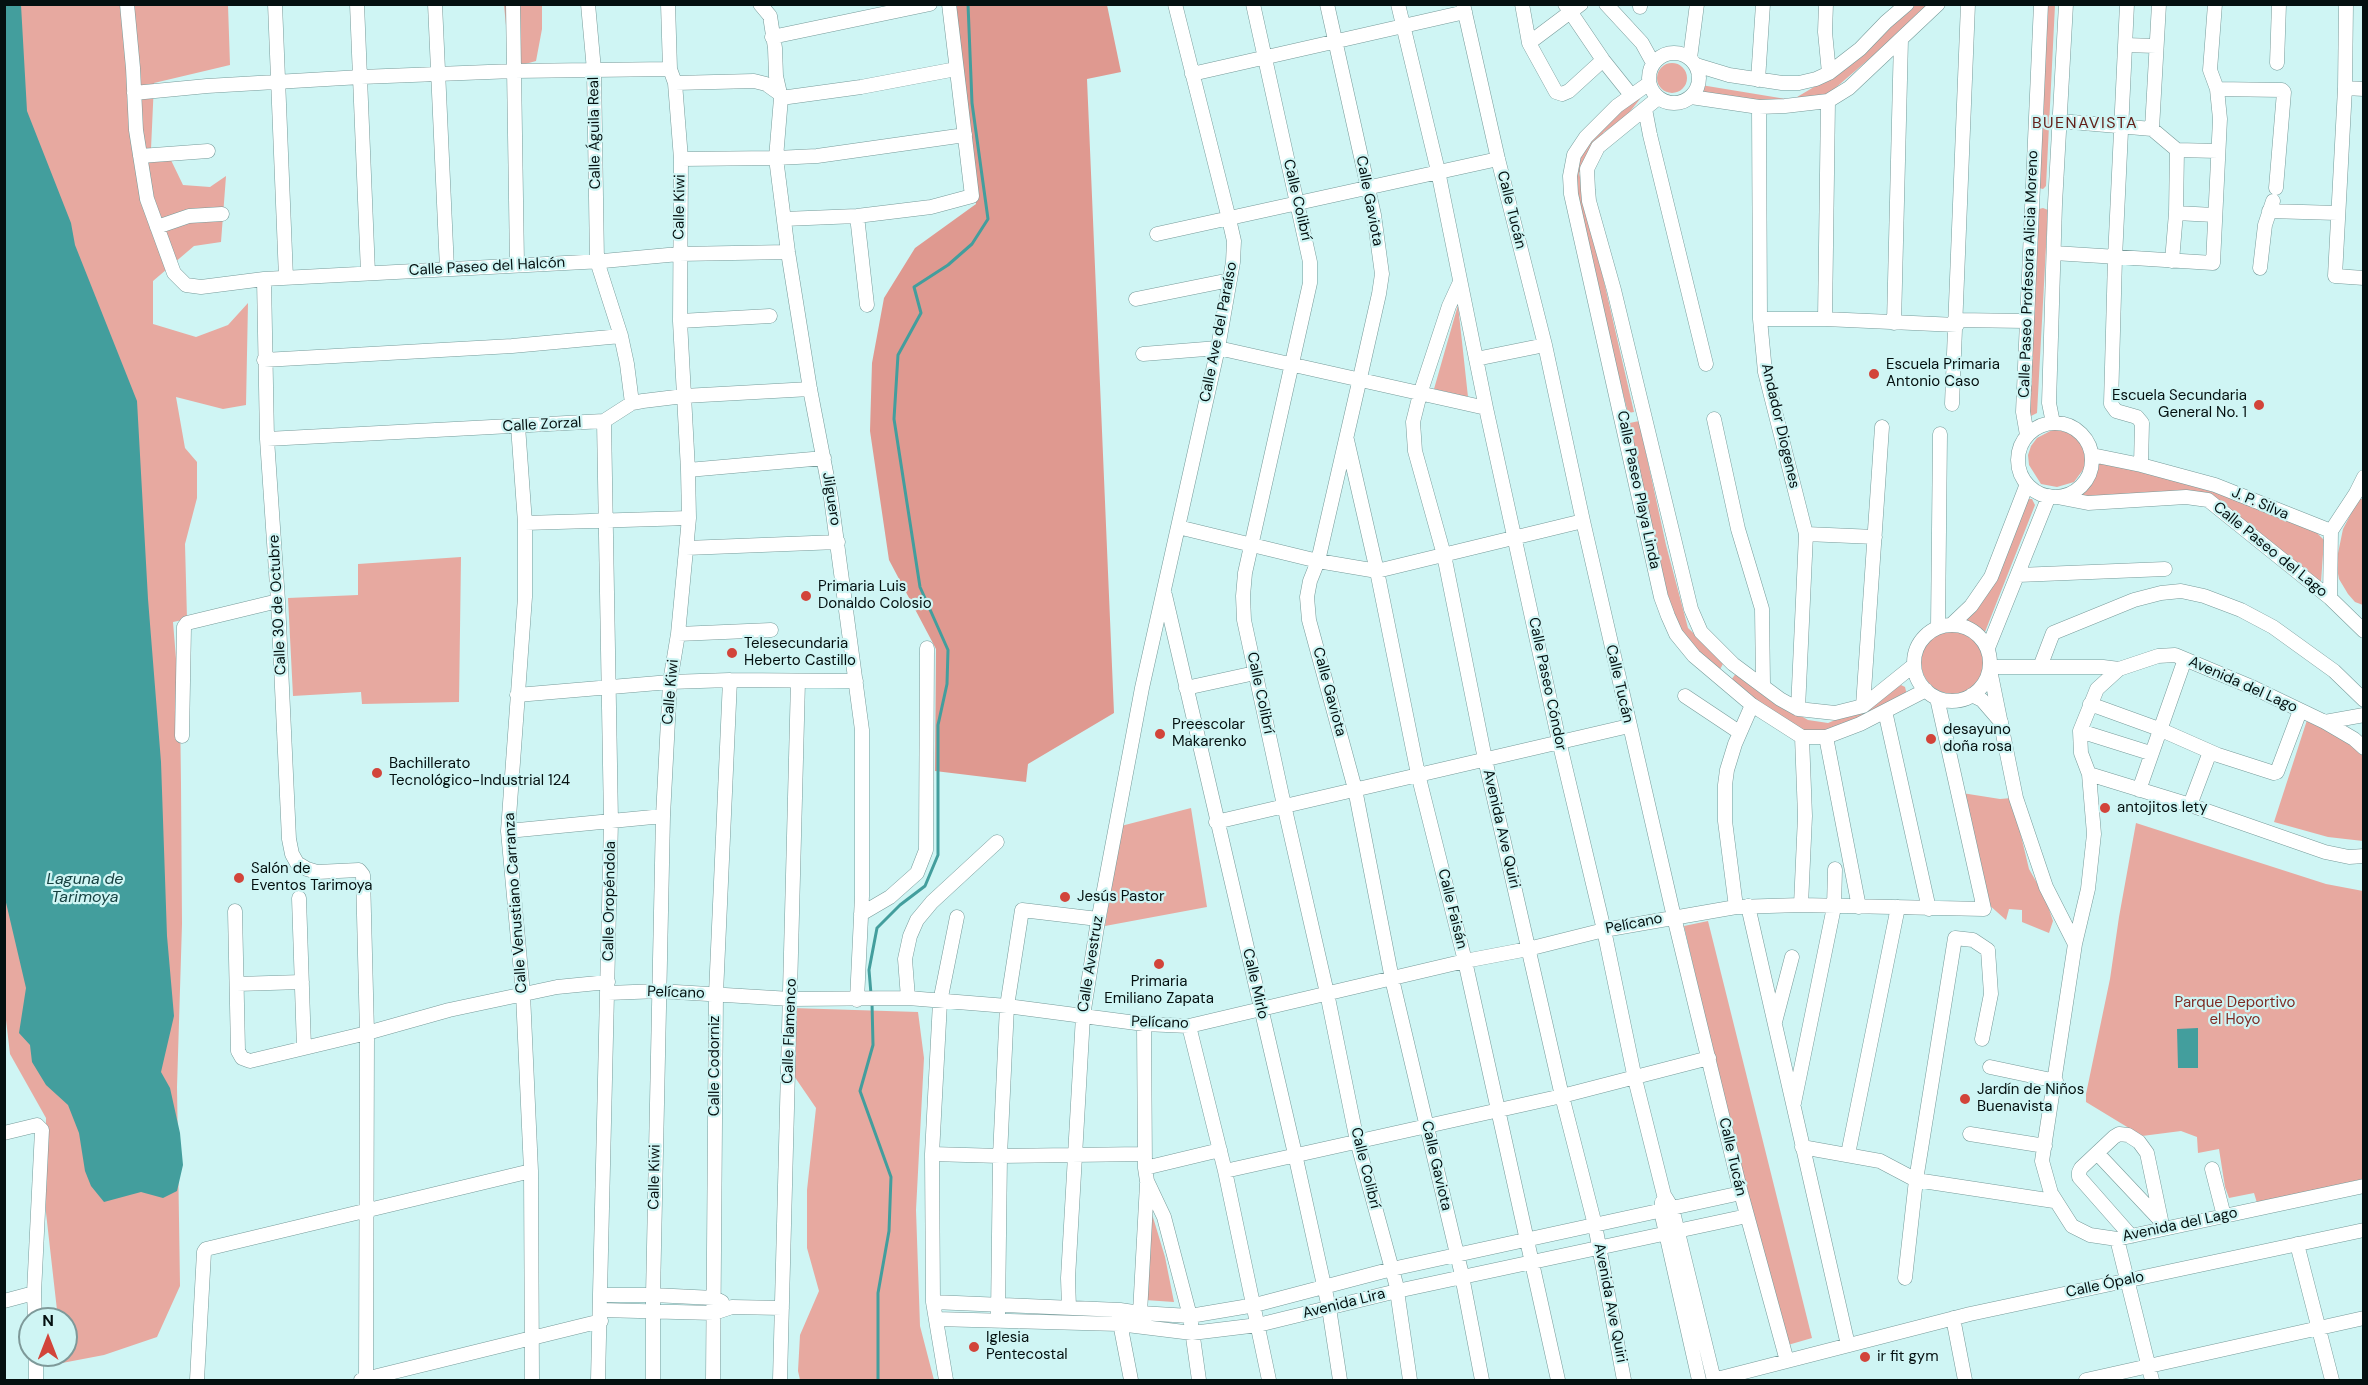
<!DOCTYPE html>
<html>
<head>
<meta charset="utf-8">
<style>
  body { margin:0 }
  #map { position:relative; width:2368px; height:1385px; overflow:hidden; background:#cff5f4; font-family:"DM Sans",sans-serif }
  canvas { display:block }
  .frame { position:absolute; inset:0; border:6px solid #041010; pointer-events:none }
  .north { position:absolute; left:18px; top:1307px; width:60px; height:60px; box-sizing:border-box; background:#cff5f4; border:2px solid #7e9999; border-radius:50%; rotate:0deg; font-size:16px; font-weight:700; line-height:24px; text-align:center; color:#041010 }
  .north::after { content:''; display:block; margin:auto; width:21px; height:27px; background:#d2443a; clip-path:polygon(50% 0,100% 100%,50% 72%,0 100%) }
</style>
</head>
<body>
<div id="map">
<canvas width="2368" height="1385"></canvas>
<div class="frame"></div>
<div class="north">N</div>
</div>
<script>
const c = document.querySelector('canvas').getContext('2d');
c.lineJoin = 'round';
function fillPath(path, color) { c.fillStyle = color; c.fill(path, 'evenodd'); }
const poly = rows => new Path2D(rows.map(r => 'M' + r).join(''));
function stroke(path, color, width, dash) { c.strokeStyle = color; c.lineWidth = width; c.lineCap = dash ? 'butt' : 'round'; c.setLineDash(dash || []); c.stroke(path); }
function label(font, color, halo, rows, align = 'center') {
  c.font = font + ' "DM Sans",sans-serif'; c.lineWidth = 4.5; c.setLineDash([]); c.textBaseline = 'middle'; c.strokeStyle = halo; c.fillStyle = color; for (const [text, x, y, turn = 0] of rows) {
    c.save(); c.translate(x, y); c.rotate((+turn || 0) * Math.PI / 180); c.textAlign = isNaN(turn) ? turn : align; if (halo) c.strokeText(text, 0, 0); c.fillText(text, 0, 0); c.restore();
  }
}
fillPath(poly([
  [4,5,228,5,230,65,154,83,151,149,169,156,183,185,210,187,226,176,221,242,194,246,153,281,153,324,196,337,228,325,248,303,246,405,223,409,176,397,185,448,197,462,197,498,185,544,187,619,173,622,180,707,181,784,182,924,177,1087,180,1286,157,1337,104,1355,62,1363,61,1355,66,1355,66,1319,58,1319,45,1204,46,1118,10,1054,4,1003],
  [504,5,542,5,542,29,536,61,518,66,508,46],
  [1915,5,1932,5,1826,96,1802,103,1754,103,1697,95,1701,85,1792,100,1841,71],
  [2044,5,2055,5,2046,186,2043,189,2039,188],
  '1657 78a15 15 0 1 1 30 0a15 15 0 1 1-30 0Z',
  [1637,94,1640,99,1624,119,1604,132,1579,173,1634,412,1628,413,1573,197,1575,158],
  [2043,208,2048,210,2037,413,2029,417,2039,209],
  [1458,305,1468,397,1434,389],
  [1639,421,1666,545,1688,628,1724,662,1718,673,1684,641,1672,615,1634,445,1625,424],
  [2054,429,2073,434,2081,441,2086,458,2085,467,2074,482,2057,487,2041,484,2029,465,2028,455,2031,446,2037,438],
  [2099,460,2193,480,2316,532,2324,540,2321,582,2207,494,2195,491,2078,497,2094,475],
  [2026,499,2032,499,2035,505,1983,637,1977,632,1959,623],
  [2360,499,2363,499,2363,605,2355,602,2348,594,2339,579,2336,563,2343,529,2357,502],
  [461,557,459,702,362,704,361,692,293,696,288,598,358,595,358,564],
  '1921 662a32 32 0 1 1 64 0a32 32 0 1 1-64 0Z',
  [1737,672,1780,704,1808,720,1828,723,1864,708,1901,685,1905,687,1907,695,1857,724,1809,736,1728,684],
  [2308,717,2364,751,2363,841,2328,837,2274,822],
  [1962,793,2000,799,2012,798,2029,869,2045,897,2053,921,2049,933,2022,922,2022,910,2009,909,2006,920,1988,904],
  [1191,808,1207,907,1105,926,1121,826],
  [2136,823,2326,884,2363,891,2363,1179,2257,1203,2254,1193,2229,1198,2225,1187,2219,1149,2198,1153,2197,1137,2181,1131,2142,1136,2086,1102,2086,1094,2110,979,2119,917],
  [1708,921,1812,1338,1781,1347,1684,926],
  [792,1008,918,1012,924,1058,916,1210,920,1326,934,1380,800,1380,798,1371,800,1335,819,1291,807,1248,807,1190,816,1108,792,1073],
  [1149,1204,1165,1257,1174,1302,1145,1300]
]), '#e7a9a0');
fillPath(poly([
  [952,5,1107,5,1121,72,1087,79,1114,713,1028,764,1026,782,935,771,936,649,889,560,870,431,872,363,884,298,915,248,976,204]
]), '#df9990');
fillPath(poly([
  [4,5,21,5,27,111,71,223,75,245,137,401,148,599,161,762,167,936,174,1016,161,1072,170,1088,180,1133,183,1165,177,1191,163,1198,141,1192,104,1202,91,1186,85,1171,79,1133,68,1105,46,1085,32,1062,30,1045,19,1033,26,988,4,894],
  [2198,1028,2198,1068,2178,1068,2177,1029]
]), '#439e9d');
stroke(poly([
  [871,994,869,970,877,928,900,905,925,886,938,855,938,725,947,684,948,650,920,587,894,419,898,355,921,313,914,287,948,265,972,244,988,219,972,103,968,4],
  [872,1003,873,1045,860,1091,891,1177,889,1231,878,1293,878,1380]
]), '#439e9d', 3);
const minor = poly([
  [127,4,133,68,136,130,147,199,174,273,186,285,201,287,264,279,603,261,679,254,788,252],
  [275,4,286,278],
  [357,4,368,273],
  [435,4,447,269],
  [513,4,517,264],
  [588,4,594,70,597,261,621,336,627,364,632,403],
  [760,4,770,16,775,48,776,76,781,98,776,158,788,252,810,389,831,498,862,730,862,896,857,1000],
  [1253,4,1310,262,1310,283,1245,573,1243,596,1244,620,1284,805,1327,993,1357,1141,1396,1284,1410,1380],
  [1327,4,1374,215,1382,274,1379,294,1360,378,1318,561,1310,581,1307,597,1309,620,1355,789,1392,979,1461,1271,1482,1380],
  [1398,4,1438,171,1486,408,1559,741,1604,930,1635,1079,1664,1195,1672,1208,1714,1380],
  [1463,4,1498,159,1545,345,1583,521,1674,917,1741,1193,1787,1361],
  [1522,4,1529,43,1556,92,1562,94,1569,91,1603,60],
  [1565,4,1603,60,1631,95],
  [1606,4,1642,43,1653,63],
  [1826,4,1825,32,1829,73],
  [2127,4,2115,258,2111,404,2116,411,2137,417,2142,423,2141,465],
  [2346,4,2345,88,2335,276,2364,278],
  [1640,7,1640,4],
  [772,37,930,4],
  [1529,43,1581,4],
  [2125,45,2156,46],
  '1649 78a25 25 0 1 1 50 0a25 25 0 1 1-50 0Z',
  [1690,58,1697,4],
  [2277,63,2279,4],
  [1696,65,1729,75,1782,83,1799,83,1816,79,1829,73,1860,49,1886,22,1907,4],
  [1192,74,1465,12],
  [1758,80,1763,4],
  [675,83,754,81,766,84,780,94],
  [1648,84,1617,106,1586,137,1574,155,1570,176,1571,194,1661,597,1668,616,1676,634,1694,656,1752,705,1802,737,1826,737,1860,724,1926,690],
  [2345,88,2364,89],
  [2217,89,2282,90,2284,92,2276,188],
  [134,93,207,86,361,77,514,71,670,69],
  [1691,97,1759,107,1785,106,1828,101,1849,88,1938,4],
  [781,98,861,87,956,69],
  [1658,98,1598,147,1587,169,1588,190,1589,201,1614,290,1691,609,1701,632,1733,664,1780,699,1798,709,1835,713,1863,706,1914,665],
  [1759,107,1760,319,1765,372,1806,534,1798,709],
  [1645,109,1650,135,1706,364],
  [2060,121,2152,129],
  [2152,129,2177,150,2176,213,2172,261],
  [2152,129,2159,4],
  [2177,150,2218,151],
  [140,156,208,151],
  [681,159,776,158,817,156,965,135],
  [2269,211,2337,213],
  [2176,213,2214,215],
  [857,216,867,305],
  [784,219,857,216,931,207,972,196,949,4],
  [157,227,189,216,222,214],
  [1157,234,1498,159],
  [2054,253,2213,263,2220,119,2217,89,2210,70,2215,4],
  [2260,268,2265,225,2273,201],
  [264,279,267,439,278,601,289,839,292,854,297,863,307,869,317,872,359,870,363,875,367,1033,366,1380],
  [1460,282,1449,306,1420,394,1413,422,1415,451,1444,555,1485,759,1562,1096,1595,1225,1624,1380],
  [1136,299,1230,280],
  [1760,319,1825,319,1957,325],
  [1825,319,1828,101],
  [1957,320,2026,321],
  [680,321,770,316],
  [1894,323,1901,39],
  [1143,354,1218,348,1486,408],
  [1476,359,1545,345],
  [264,360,512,346,621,336],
  [1952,404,1968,4],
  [1714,419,1738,529,1762,609,1763,684],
  [2053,423,2049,403,2055,204,2066,4],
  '2018 460a37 37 0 1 1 74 0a37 37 0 1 1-74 0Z',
  [518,426,525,523,525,597,508,831,523,994,531,1171,532,1380],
  [2027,435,2023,412,2041,4],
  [267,439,604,421,632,403,643,401,684,396,810,389],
  [1347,440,1377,571,1418,774,1465,961,1558,1380],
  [2092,455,2141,465,2215,485,2331,531,2356,493,2364,477],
  [688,470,824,458],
  [2057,497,2088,503,2186,497,2208,500,2330,598,2364,631],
  [525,523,689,518],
  [1178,527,1318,561,1377,571,1583,521],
  [1806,534,1875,537],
  [686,548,838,542],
  [2018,575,2165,569],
  [1165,595,1295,1154,1329,1308,1340,1380],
  [2330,598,2331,531],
  '1914 663a38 38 0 1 1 76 0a38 38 0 1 1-76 0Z',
  [1951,625,1971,606,1991,577,2027,484],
  [1938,627,1940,434],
  [678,634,771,630],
  [1988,648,2049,496],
  [1990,667,2103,667,2119,669],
  [2040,667,2053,633,2134,600,2161,593,2181,591,2204,596,2241,610,2273,627,2334,671,2364,700],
  [1990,670,2016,798,2046,887,2075,944],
  [1186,688,1255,673],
  [517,695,670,682,730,680,856,681],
  [1972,695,1982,700,2001,722],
  [1685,696,1739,732],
  [2090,704,2159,729,2218,755,2274,773,2277,772,2300,711],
  [1863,706,1882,427],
  [1885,711,1929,909],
  [2325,722,2364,715],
  [2080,731,2150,753],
  [182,736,184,627,187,623,278,601],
  [1826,737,1859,907],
  [2364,748,2354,739,2325,722,2254,688,2175,655,2158,656,2119,669,2097,689,2080,731,2081,753,2089,774,2094,834,2088,889,2075,944,2042,1161,2051,1193,2072,1226,2090,1235,2117,1239,2364,1186],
  [2089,774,2190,805,2325,852,2349,857,2364,856],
  [2139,790,2185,659],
  [2190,805,2210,752],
  [1216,822,1629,726],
  [508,831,663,816],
  [299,898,304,1048],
  [1801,905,1805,816,1802,737],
  [1748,906,1848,1345],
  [1736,907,1725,821,1725,785,1727,770,1735,744,1752,705],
  [235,911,238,1051,242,1058,250,1061,367,1033,449,1010,557,987,608,982],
  [861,914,890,897,917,873,926,850,927,648],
  [237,984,302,982],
  [608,993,659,991,791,999,908,998,1007,1006,1144,1024,1189,1026,1465,961,1528,949,1604,930,1736,907,1801,905,1984,909,1937,698],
  [908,998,905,959,910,936,917,920,932,902,997,842],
  [1775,1022,1792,957],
  [1144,1024,1145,1168,1147,1181,1164,1217,1190,1316,1199,1380],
  [1189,1026,1225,1171,1269,1380],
  [1990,1067,2056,1081],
  [1794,1103,1834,907,1835,869],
  [4,1133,37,1125,42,1130,34,1293,35,1319],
  [1970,1134,2045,1146],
  [1802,1147,1880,1161,1916,1180,2054,1201],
  [2097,1153,2161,1221],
  [932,1154,1000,1156,1143,1154],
  [1848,1154,1898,907],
  [1145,1168,1220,1150],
  [2212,1169,2224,1216],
  [1225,1171,1562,1096,1709,1058],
  [1662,1202,1661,1211,1699,1380],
  [2131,1236,2079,1177,2079,1172,2081,1168,2114,1137,2119,1134,2128,1135,2139,1142,2147,1153,2161,1220],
  [2117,1239,2152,1380],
  [2297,1244,2332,1380],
  [1905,1278,1916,1180,1955,938,1973,940,1988,950,1991,994,1982,1039],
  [602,1295,653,1295,714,1298,722,1302],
  [4,1301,34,1293],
  [933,1302,1120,1310,1140,1313,1190,1316,1255,1305,1392,1269,1741,1193],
  [1069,1308,1068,1278,1083,1016,1097,927,1142,688,1218,348,1233,262,1234,241,1229,219,1175,4],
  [601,1310,714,1313,732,1307,782,1308],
  [1140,1313,1147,1184],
  [998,1314,1000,1156,1007,1006,1022,910,1098,919],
  [1119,1318,1131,1380],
  [1953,1318,1965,1380],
  [936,1319,1119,1324,1192,1333,1258,1325,1397,1291,1747,1216],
  [36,1380,36,1355],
  [197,1380,204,1252,206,1249,531,1171],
  [361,1380,601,1321],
  [598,1380,611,821,604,421],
  [653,1380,653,1295,663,816,670,682,678,634,689,518,688,470,680,321,681,159,675,83,670,69,668,4],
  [713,1380,716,994,730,680],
  [780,1380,798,681],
  [946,1380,933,1302,932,1154,940,1002,957,917],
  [1713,1380,1970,1314,2364,1230],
  [2086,1380,2364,1318]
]);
stroke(minor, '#779b9a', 15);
stroke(minor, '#fff', 14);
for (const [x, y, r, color] of [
  [1874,374,6,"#d2443a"],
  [2259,405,6,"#d2443a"],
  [806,596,6,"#d2443a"],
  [732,653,6,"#d2443a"],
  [1160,734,6,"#d2443a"],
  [1931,739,6,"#d2443a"],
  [377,773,6,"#d2443a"],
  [2105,808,6,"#d2443a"],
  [239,878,6,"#d2443a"],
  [1065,897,6,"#d2443a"],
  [1159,964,6,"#d2443a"],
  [1965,1099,6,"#d2443a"],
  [974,1347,6,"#d2443a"],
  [1865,1357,6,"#d2443a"]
]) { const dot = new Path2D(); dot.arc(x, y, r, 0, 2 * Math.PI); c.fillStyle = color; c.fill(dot); stroke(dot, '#cff5f4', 2); }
label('15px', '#041010', '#cff5f4', [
  ["Calle Águila Real",595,133,-91],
  ["Calle Colibrí",1297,200,77],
  ["Calle Gaviota",1369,201,79],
  ["Calle Kiwi",680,207,-89],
  ["Calle Tucán",1511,210,76],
  ["Calle Paseo del Halcón",487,267,-3],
  ["Calle Paseo Profesora Alicia Moreno",2029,274,-88],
  ["Calle Ave del Paraíso",1219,332,-79],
  ["Calle Zorzal",542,425,-3],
  ["Andador Diogenes",1780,426,77],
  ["Calle Paseo Playa Linda",1638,490,78],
  ["Jilguero",831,499,81],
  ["J. P. Silva",2260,504,23],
  ["Calle Paseo del Lago",2270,550,39],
  ["Calle 30 de Octubre",278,605,-93],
  ["Calle Paseo Cóndor",1547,684,78],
  ["Calle Tucán",1619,684,77],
  ["Avenida del Lago",2243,685,24],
  ["Calle Kiwi",671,692,-85],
  ["Calle Gaviota",1329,692,75],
  ["Calle Colibrí",1260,693,78],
  ["Avenida Ave Quiri",1501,829,77],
  ["Calle Oropéndola",610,901,-89],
  ["Calle Venustiano Carranza",516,903,-94],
  ["Calle Faisán",1452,909,76],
  ["Pelícano",1634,924,-11],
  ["Calle Avestruz",1091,964,-81],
  ["Calle Mirlo",1255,984,77],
  ["Pelícano",676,993,2],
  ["Pelícano",1160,1023,2],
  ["Calle Flamenco",790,1031,-88],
  ["Calle Codorniz",715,1066,-90],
  ["Calle Tucán",1732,1157,77],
  ["Calle Gaviota",1436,1166,77],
  ["Calle Colibrí",1365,1168,76],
  ["Calle Kiwi",655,1177,-89],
  ["Avenida del Lago",2180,1225,-12],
  ["Calle Ópalo",2105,1285,-12],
  ["Avenida Ave Quiri",1610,1303,79],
  ["Avenida Lira",1344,1304,-14]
]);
label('15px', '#041010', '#cff5f4', [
  ["Escuela Primaria",1886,365],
  ["Antonio Caso",1886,382],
  ["Escuela Secundaria",2247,396,"right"],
  ["General No. 1",2247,413,"right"],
  ["Primaria Luis",818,587],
  ["Donaldo Colosio",818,604],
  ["Telesecundaria",744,644],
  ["Heberto Castillo",744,661],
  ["Preescolar",1172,725],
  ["Makarenko",1172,742],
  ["desayuno",1943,730],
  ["doña rosa",1943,747],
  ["Bachillerato",389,764],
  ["Tecnológico-Industrial 124",389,781],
  ["antojitos lety",2117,808],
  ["Salón de",251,869],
  ["Eventos Tarimoya",251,886],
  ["Jesús Pastor",1077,897],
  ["Primaria",1159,982,"center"],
  ["Emiliano Zapata",1159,999,"center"],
  ["Jardín de Niños",1977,1090],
  ["Buenavista",1977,1107],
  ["Iglesia",986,1338],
  ["Pentecostal",986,1355],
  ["ir fit gym",1877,1357]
], 'left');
label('15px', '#7e2b24', '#cff5f4', [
  ["Parque Deportivo",2235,1003],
  ["el Hoyo",2235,1020]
]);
c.letterSpacing = '1.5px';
label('16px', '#64201a', '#cff5f4', [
  ["BUENAVISTA",2085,124]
]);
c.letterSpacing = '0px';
label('italic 16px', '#174141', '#cff5f4', [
  ["Laguna de",85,880],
  ["Tarimoya",85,898]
]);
</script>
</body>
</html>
